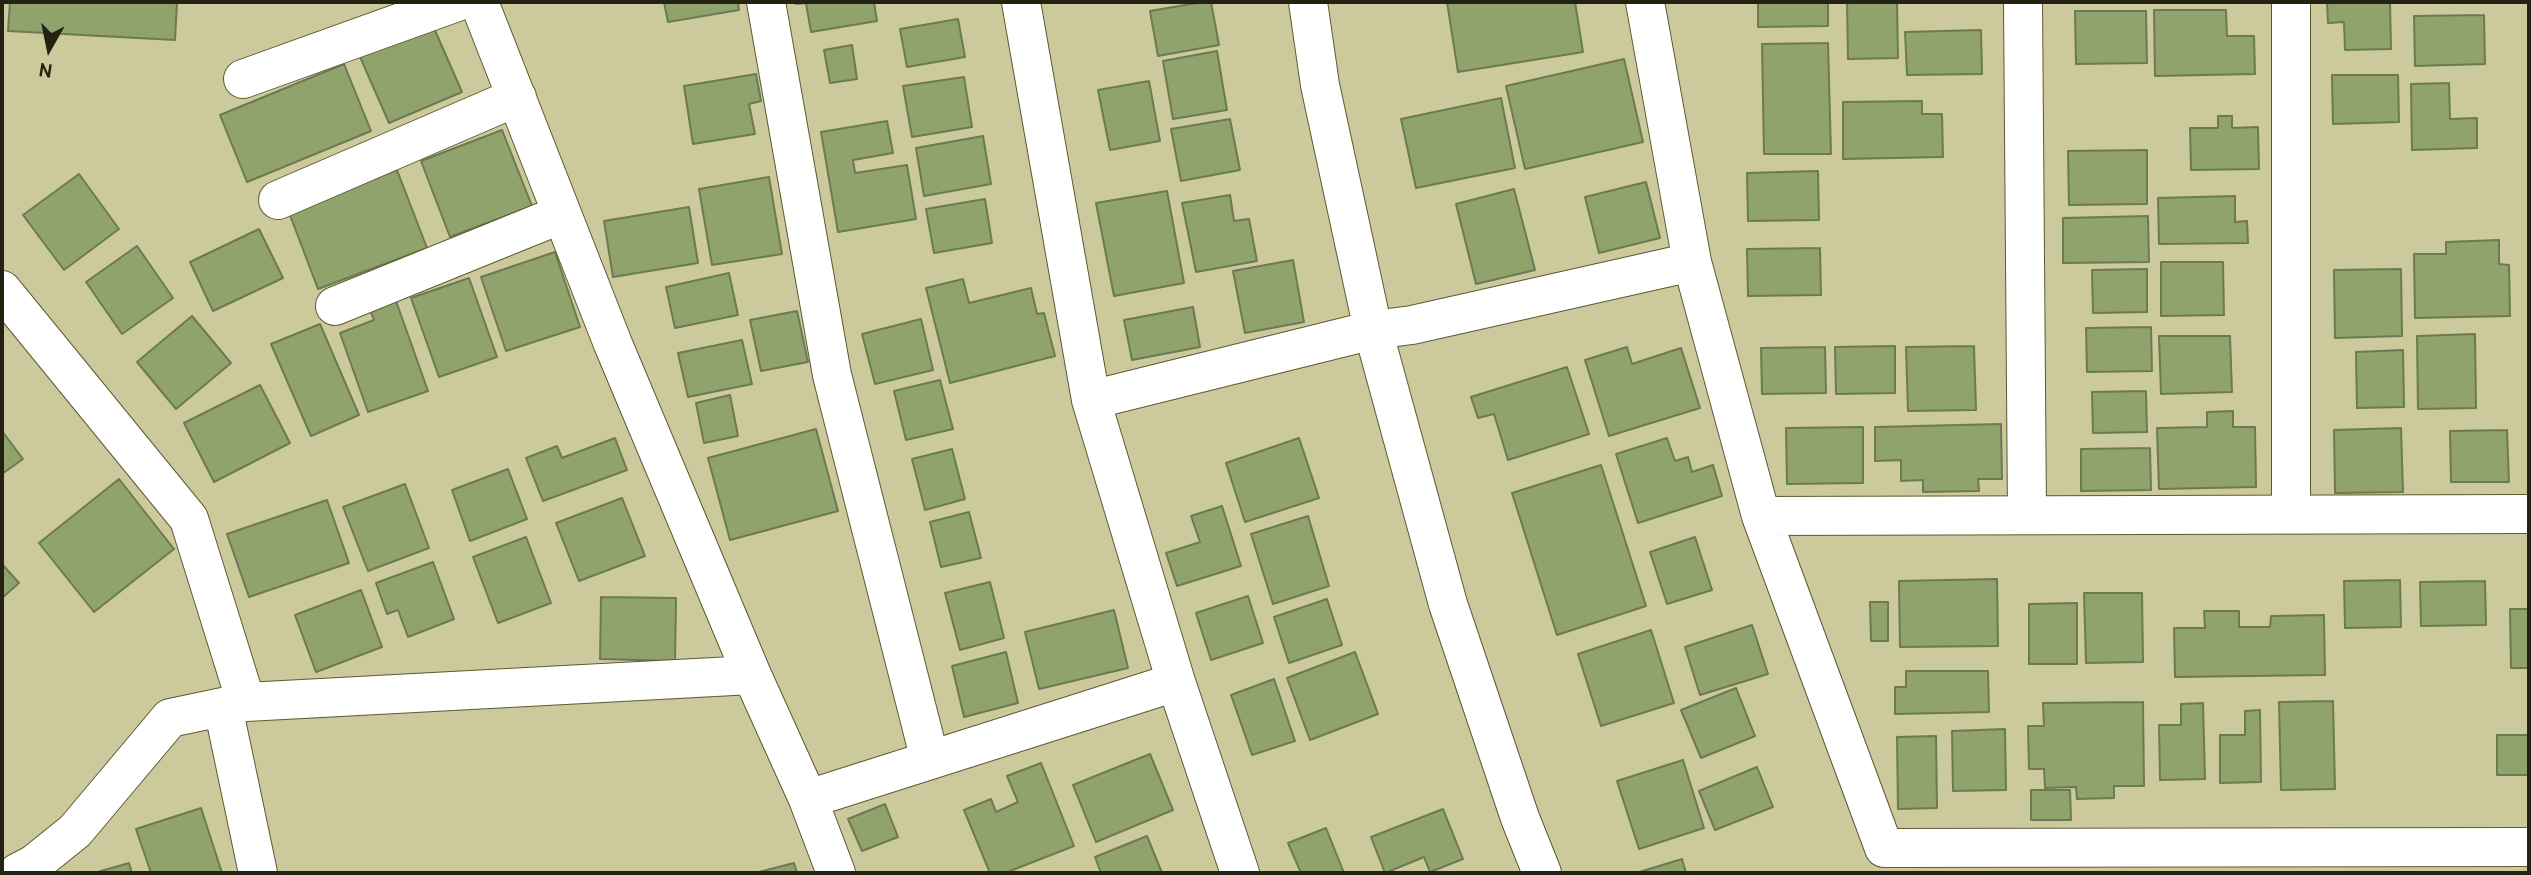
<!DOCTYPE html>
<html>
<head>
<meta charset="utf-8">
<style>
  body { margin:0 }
  #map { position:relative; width:2531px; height:875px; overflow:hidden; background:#ccc99d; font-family:Cabin,sans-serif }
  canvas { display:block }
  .frame { position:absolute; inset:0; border:4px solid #242312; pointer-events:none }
  .north { position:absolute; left:14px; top:14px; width:70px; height:70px; -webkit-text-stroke:5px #ccc99d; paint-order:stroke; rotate:189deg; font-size:19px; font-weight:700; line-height:28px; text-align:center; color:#242312 }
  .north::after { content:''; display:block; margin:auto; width:24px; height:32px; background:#242312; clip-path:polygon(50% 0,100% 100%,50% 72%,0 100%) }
</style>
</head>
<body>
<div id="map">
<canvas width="2531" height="875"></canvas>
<div class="frame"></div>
<div class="north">N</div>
</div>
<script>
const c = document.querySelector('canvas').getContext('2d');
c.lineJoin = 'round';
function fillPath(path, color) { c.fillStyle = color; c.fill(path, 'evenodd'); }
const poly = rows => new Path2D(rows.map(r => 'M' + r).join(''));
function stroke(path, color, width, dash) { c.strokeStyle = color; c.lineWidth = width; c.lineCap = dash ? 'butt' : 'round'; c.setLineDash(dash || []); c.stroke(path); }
const building = poly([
  [10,2,177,2,175,40,8,31,10,2],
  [664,2,738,2,739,10,668,22,664,2],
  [795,2,874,2,877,21,811,32,806,3,796,4,795,2],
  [1203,2,1211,2,1219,45,1158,56,1150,11,1203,2],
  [1447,2,1575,2,1583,52,1458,72,1447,2],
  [1758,2,1828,2,1828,26,1758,27,1758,2],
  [1847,2,1897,2,1898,58,1848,59,1847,2],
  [2327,2,2390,2,2391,49,2345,50,2344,22,2328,23,2327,2],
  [2154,10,2226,10,2227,36,2254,36,2255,74,2155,76,2154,10],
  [2075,11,2146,11,2147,63,2076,64,2075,11],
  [2484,15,2485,64,2415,66,2414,16,2484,15],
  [430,19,462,92,389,123,357,50,430,19],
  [958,19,965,57,907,67,900,29,958,19],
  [1981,30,1982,74,1907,75,1905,32,1981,30],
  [1828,43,1831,154,1764,154,1762,44,1828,43],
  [852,45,857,79,830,83,824,50,852,45],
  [1217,51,1227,110,1173,119,1163,61,1217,51],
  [1624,59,1643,142,1525,169,1506,86,1624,59],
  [344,64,371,131,247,182,220,115,344,64],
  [756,74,761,101,749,104,755,134,693,144,684,86,756,74],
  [2332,75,2398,75,2399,122,2333,124,2332,75],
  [964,77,972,127,912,137,903,86,964,77],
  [1149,81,1160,141,1110,150,1098,90,1149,81],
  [2449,83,2450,119,2477,118,2477,148,2412,150,2411,84,2449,83],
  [1501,98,1515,168,1416,188,1401,119,1501,98],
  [1922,101,1922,114,1942,114,1943,157,1843,159,1843,102,1922,101],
  [2218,116,2232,116,2232,128,2258,127,2259,169,2191,170,2190,128,2218,128,2218,116],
  [1230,119,1240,170,1181,181,1171,129,1230,119],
  [887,121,893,153,853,160,855,173,907,165,916,219,838,232,821,132,887,121],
  [502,130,532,206,450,237,421,161,502,130],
  [983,136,991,184,924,196,916,148,983,136],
  [2147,150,2147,204,2069,205,2068,151,2147,150],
  [397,170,427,248,318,289,288,210,397,170],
  [1818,171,1819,220,1748,221,1747,173,1818,171],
  [79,174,119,229,64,270,23,215,79,174],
  [769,177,782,254,712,265,699,189,769,177],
  [1646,182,1660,238,1599,253,1585,197,1646,182],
  [1514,189,1535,270,1476,284,1456,204,1514,189],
  [1167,191,1184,283,1114,296,1096,203,1167,191],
  [1230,195,1234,221,1249,219,1257,261,1196,272,1182,203,1230,195],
  [2235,196,2235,222,2247,221,2248,243,2159,244,2158,198,2235,196],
  [985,199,992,243,934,253,926,209,985,199],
  [689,207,698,263,613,277,604,221,689,207],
  [2148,216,2149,262,2063,263,2063,218,2148,216],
  [259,229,283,278,213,311,190,262,259,229],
  [2499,240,2499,264,2509,265,2510,316,2415,318,2414,254,2446,254,2446,242,2499,240],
  [137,246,173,298,122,334,86,282,137,246],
  [1820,248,1821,295,1748,296,1747,249,1820,248],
  [555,252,580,327,506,351,481,277,555,252],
  [1293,260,1304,322,1245,333,1233,271,1293,260],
  [2161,262,2223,262,2224,315,2161,316,2161,262],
  [2147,269,2147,312,2093,313,2092,270,2147,269],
  [2401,269,2402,336,2335,338,2334,270,2401,269],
  [729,273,738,315,675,328,666,287,729,273],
  [469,278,497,357,439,377,411,298,469,278],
  [963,279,969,303,1031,288,1037,314,1044,313,1055,356,950,383,926,288,963,279],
  [396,301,428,391,368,412,340,333,374,320,370,310,396,301],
  [1193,307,1200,347,1132,360,1124,320,1193,307],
  [797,311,808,362,761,371,750,320,797,311],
  [192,316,231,363,176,409,137,362,192,316],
  [921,319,933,370,875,384,862,334,921,319],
  [320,324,359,415,311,436,271,344,320,324],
  [2151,327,2152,371,2087,372,2086,328,2151,327],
  [2475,334,2476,408,2418,409,2417,336,2475,334],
  [2159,336,2230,336,2232,392,2161,394,2159,336],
  [742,340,752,384,688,397,678,353,742,340],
  [1895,346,1895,393,1836,394,1835,347,1895,346],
  [1974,346,1976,410,1908,411,1906,347,1974,346],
  [1627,347,1632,364,1681,348,1700,408,1609,436,1585,360,1627,347],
  [1825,347,1826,393,1762,394,1761,348,1825,347],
  [2403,350,2404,407,2357,408,2356,352,2403,350],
  [1567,367,1589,434,1508,460,1494,414,1478,418,1471,397,1567,367],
  [940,380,953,429,906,440,894,391,940,380],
  [260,385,290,443,214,482,184,423,260,385],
  [2146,391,2147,432,2093,433,2092,392,2146,391],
  [730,395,738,436,704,443,696,403,730,395],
  [2233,411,2233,427,2255,427,2256,487,2159,489,2157,428,2207,427,2207,412,2233,411],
  [2001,424,2002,479,1978,479,1979,491,1923,492,1923,480,1901,481,1901,460,1875,461,1875,427,2001,424],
  [1863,427,1863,483,1787,484,1786,428,1863,427],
  [2401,428,2403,492,2335,493,2334,430,2401,428],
  [816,429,838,511,730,540,708,458,816,429],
  [2507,430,2509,482,2451,482,2450,431,2507,430],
  [2,431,23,459,2,474,2,431],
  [615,438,627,470,543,501,526,458,557,446,562,458,615,438],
  [1299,438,1319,498,1245,522,1226,463,1299,438],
  [1667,438,1675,461,1688,457,1692,472,1713,465,1722,496,1638,523,1616,454,1667,438],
  [2150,448,2151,490,2081,491,2081,449,2150,448],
  [952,449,965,499,925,510,912,459,952,449],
  [1601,465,1646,606,1557,635,1512,493,1601,465],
  [508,469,527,519,470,541,452,490,508,469],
  [119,479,174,549,94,612,39,543,119,479],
  [405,484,429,548,368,571,343,507,405,484],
  [622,498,645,556,579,581,556,523,622,498],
  [327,500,349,563,249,597,227,534,327,500],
  [1222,506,1241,566,1177,586,1166,553,1200,542,1191,516,1222,506],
  [969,512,981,558,941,567,930,522,969,512],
  [1308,516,1329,586,1273,604,1251,534,1308,516],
  [526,537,551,603,498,623,473,557,526,537],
  [1695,537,1712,590,1667,604,1650,552,1695,537],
  [433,562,454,619,408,637,398,610,387,614,376,583,433,562],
  [2,564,19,583,2,598,2,564],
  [1997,579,1998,646,1900,647,1899,581,1997,579],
  [2400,580,2401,627,2345,628,2344,581,2400,580],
  [2485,581,2486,625,2421,626,2420,582,2485,581],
  [990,582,1004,638,960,650,945,593,990,582],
  [361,590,382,647,316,672,295,615,361,590],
  [2084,593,2142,593,2143,662,2086,663,2084,593],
  [1248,596,1263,643,1211,660,1196,613,1248,596],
  [601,597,676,598,675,661,600,659,601,597],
  [1327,599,1342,645,1289,663,1274,617,1327,599],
  [1870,602,1888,602,1888,641,1871,641,1870,602],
  [2077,603,2077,664,2029,664,2029,604,2077,603],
  [2510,609,2529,609,2529,668,2511,668,2510,609],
  [1114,610,1128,668,1039,689,1025,632,1114,610],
  [2204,611,2239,611,2239,627,2270,627,2271,616,2324,615,2325,675,2175,677,2174,628,2205,628,2204,611],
  [1752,625,1768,674,1700,695,1685,647,1752,625],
  [1651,630,1674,703,1601,726,1578,654,1651,630],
  [1006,652,1018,703,964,717,952,666,1006,652],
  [1355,652,1378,714,1310,740,1287,678,1355,652],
  [1906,671,1988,671,1989,712,1895,714,1895,687,1906,687,1906,671],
  [1274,679,1295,741,1252,755,1231,695,1274,679],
  [1736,688,1755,736,1701,758,1681,710,1736,688],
  [2333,701,2335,789,2281,790,2279,702,2333,701],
  [2143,702,2144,786,2114,786,2114,798,2077,799,2076,787,2045,788,2044,769,2029,769,2028,726,2044,726,2043,703,2143,702],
  [2203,703,2205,779,2160,780,2159,725,2181,725,2181,704,2203,703],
  [2260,710,2261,782,2220,783,2220,735,2245,735,2245,711,2260,710],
  [2005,729,2006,790,1953,791,1952,731,2005,729],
  [2497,735,2529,735,2529,775,2497,775,2497,735],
  [1936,736,1937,808,1898,809,1897,737,1936,736],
  [1150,754,1173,810,1096,842,1073,785,1150,754],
  [1683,760,1704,828,1639,849,1617,781,1683,760],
  [1041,763,1074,846,1005,873,990,873,964,810,991,799,996,812,1018,802,1007,776,1041,763],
  [1757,767,1773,807,1715,830,1699,791,1757,767],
  [2031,790,2070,790,2071,820,2031,820,2031,790],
  [885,804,898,837,862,851,848,819,885,804],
  [201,808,222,873,151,873,136,829,201,808],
  [1443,809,1463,859,1430,872,1424,857,1385,873,1371,837,1443,809],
  [1326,828,1344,873,1301,873,1288,843,1326,828],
  [1147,836,1162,873,1101,873,1095,857,1147,836],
  [1682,859,1686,873,1636,873,1682,859],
  [129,863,132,873,94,873,129,863],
  [794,863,797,873,755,873,794,863]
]);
fillPath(building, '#90a36c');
stroke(building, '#6c7a53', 2);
const minor = poly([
  [479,2,613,344,752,675,808,799,836,873],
  [766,2,832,375,930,760],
  [1021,2,1091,400,1176,682,1240,873],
  [1308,2,1320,85,1373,330,1448,604,1520,818,1542,873],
  [1645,2,1692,262,1761,516,1884,848,2529,847],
  [2023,2,2027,515],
  [2291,2,2291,514],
  [243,79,457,2],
  [278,200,517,97],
  [2,290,189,519,246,702,752,675],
  [335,306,562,214],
  [1091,400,1373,330,1412,325,1692,262],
  [1761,516,2529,514],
  [223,707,258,873],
  [808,799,1176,682],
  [17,873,34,864,75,831,170,718,246,702]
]);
stroke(minor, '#5d5a31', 40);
stroke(minor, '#fff', 38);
</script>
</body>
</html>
